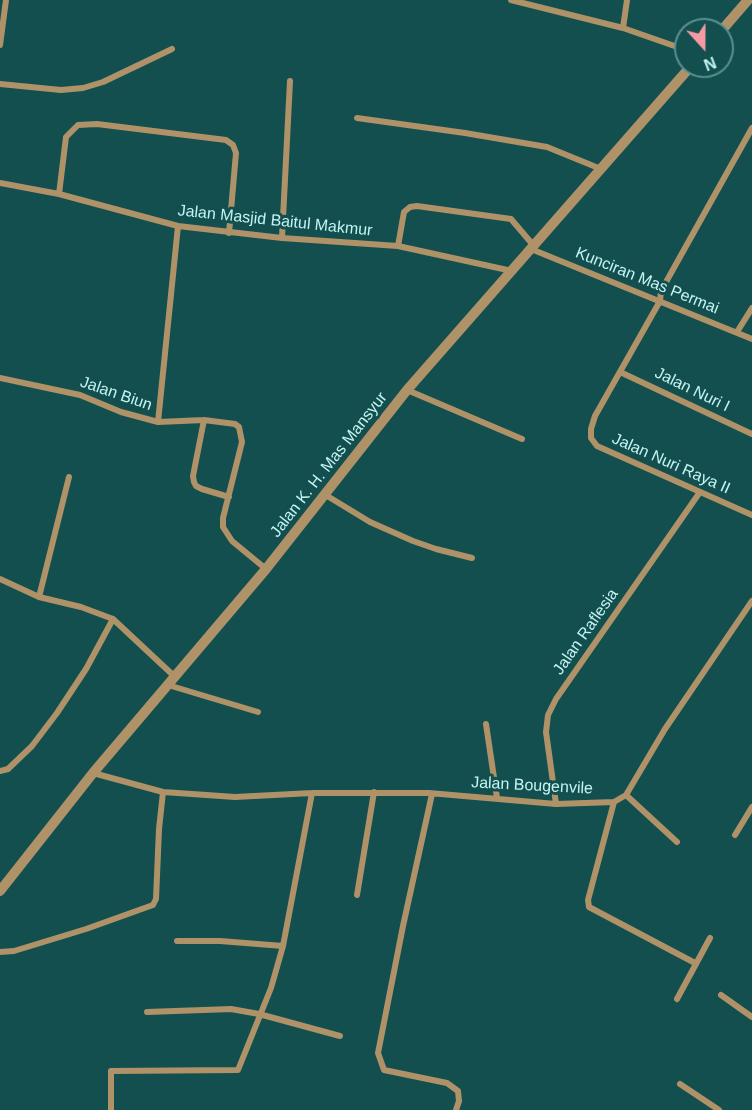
<!DOCTYPE html>
<html>
<head>
<meta charset="utf-8">
<style>
  body { margin:0 }
  #map { position:relative; width:752px; height:1110px; overflow:hidden; background:#134f4f; font-family:Helvetica,sans-serif }
  canvas { display:block }
  .north { position:absolute; left:674px; top:18px; width:60px; height:60px; box-sizing:border-box; background:#134f4f; border:2px solid #599190; border-radius:50%; rotate:159deg; font-size:16px; font-weight:700; line-height:24px; text-align:center; color:#c3f3f2 }
  .north::after { content:''; display:block; margin:auto; width:21px; height:27px; background:#f49aa2; clip-path:polygon(50% 0,100% 100%,50% 72%,0 100%) }
</style>
</head>
<body>
<div id="map">
<canvas width="752" height="1110"></canvas>
<div class="north">N</div>
</div>
<script>
const c = document.querySelector('canvas').getContext('2d');
c.lineJoin = 'round';
const poly = rows => new Path2D(rows.map(r => 'M' + r).join(''));
function stroke(path, color, width, dash) { c.strokeStyle = color; c.lineWidth = width; c.lineCap = dash ? 'butt' : 'round'; c.setLineDash(dash || []); c.stroke(path); }
function label(font, color, halo, rows, align = 'center') {
  c.font = font + ' Helvetica,sans-serif'; c.lineWidth = 6; c.setLineDash([]); c.textBaseline = 'middle'; c.strokeStyle = halo; c.fillStyle = color; for (const [text, x, y, turn = 0] of rows) {
    c.save(); c.translate(x, y); c.rotate((+turn || 0) * Math.PI / 180); c.textAlign = isNaN(turn) ? turn : align; if (halo) c.strokeText(text, 0, 0); c.fillText(text, 0, 0); c.restore();
  }
}
stroke(poly([
  [511,0,623,28,686,50],
  [623,28,627,0],
  [0,45,6,0],
  [0,84,61,90,83,88,103,82,172,49],
  [357,118,465,133,547,147,601,169],
  [752,128,661,291,660,301,595,416,591,429,591,438,597,446,752,515],
  [0,183,59,194,178,226,282,238,398,246,512,271],
  [59,194,66,137,78,125,97,124,226,140,233,145,236,153,229,233],
  [282,238,290,81],
  [398,246,404,212,410,207,417,206,511,219,534,246],
  [531,249,752,339],
  [737,332,752,308],
  [620,372,752,434],
  [0,378,80,395,121,412,158,422,204,420,235,424,239,427,242,442,223,518,223,527,232,541,266,569],
  [407,390,522,439],
  [204,420,193,476,194,482,196,486,202,489,229,497],
  [158,422,178,226],
  [324,494,370,522,413,541,436,549,472,558],
  [0,579,39,597,81,607,113,619,174,676],
  [39,597,69,477],
  [168,685,258,712],
  [486,724,497,798],
  [0,771,8,769,32,746,57,713,86,669,113,619],
  [93,773,163,792,235,797,312,793,429,793,556,804,614,802,626,795,665,729,752,601],
  [432,794,403,926,378,1053,384,1070,447,1083,458,1091,459,1101,456,1110],
  [626,795,677,842],
  [614,802,588,900,589,907,695,963],
  [556,804,546,732,548,715,556,699,700,492],
  [735,835,752,807],
  [357,895,374,792],
  [177,941,220,941,283,946],
  [0,952,14,951,86,929,153,905,156,899,159,829,163,792],
  [721,995,752,1017],
  [677,999,710,938],
  [147,1012,231,1009,259,1014,340,1036],
  [680,1084,719,1110],
  [111,1110,111,1071,238,1070,271,988,283,946,312,793]
]), '#b09268', 6);
stroke(poly([
  [722,30,748,0],
  [0,891,93,773,266,569,407,390,691,66]
]), '#b09268', 10);
label('16px', '#c3f3f2', '#134f4f', [
  ["Jalan Masjid Baitul Makmur",275,221,6],
  ["Kunciran Mas Permai",647,281,22],
  ["Jalan Nuri I",692,390,26],
  ["Jalan Biun",116,394,19],
  ["Jalan Nuri Raya II",671,464,24],
  ["Jalan K. H. Mas Mansyur",329,465,-52],
  ["Jalan Raflesia",586,632,-55],
  ["Jalan Bougenvile",532,786,3]
]);
</script>
</body>
</html>
